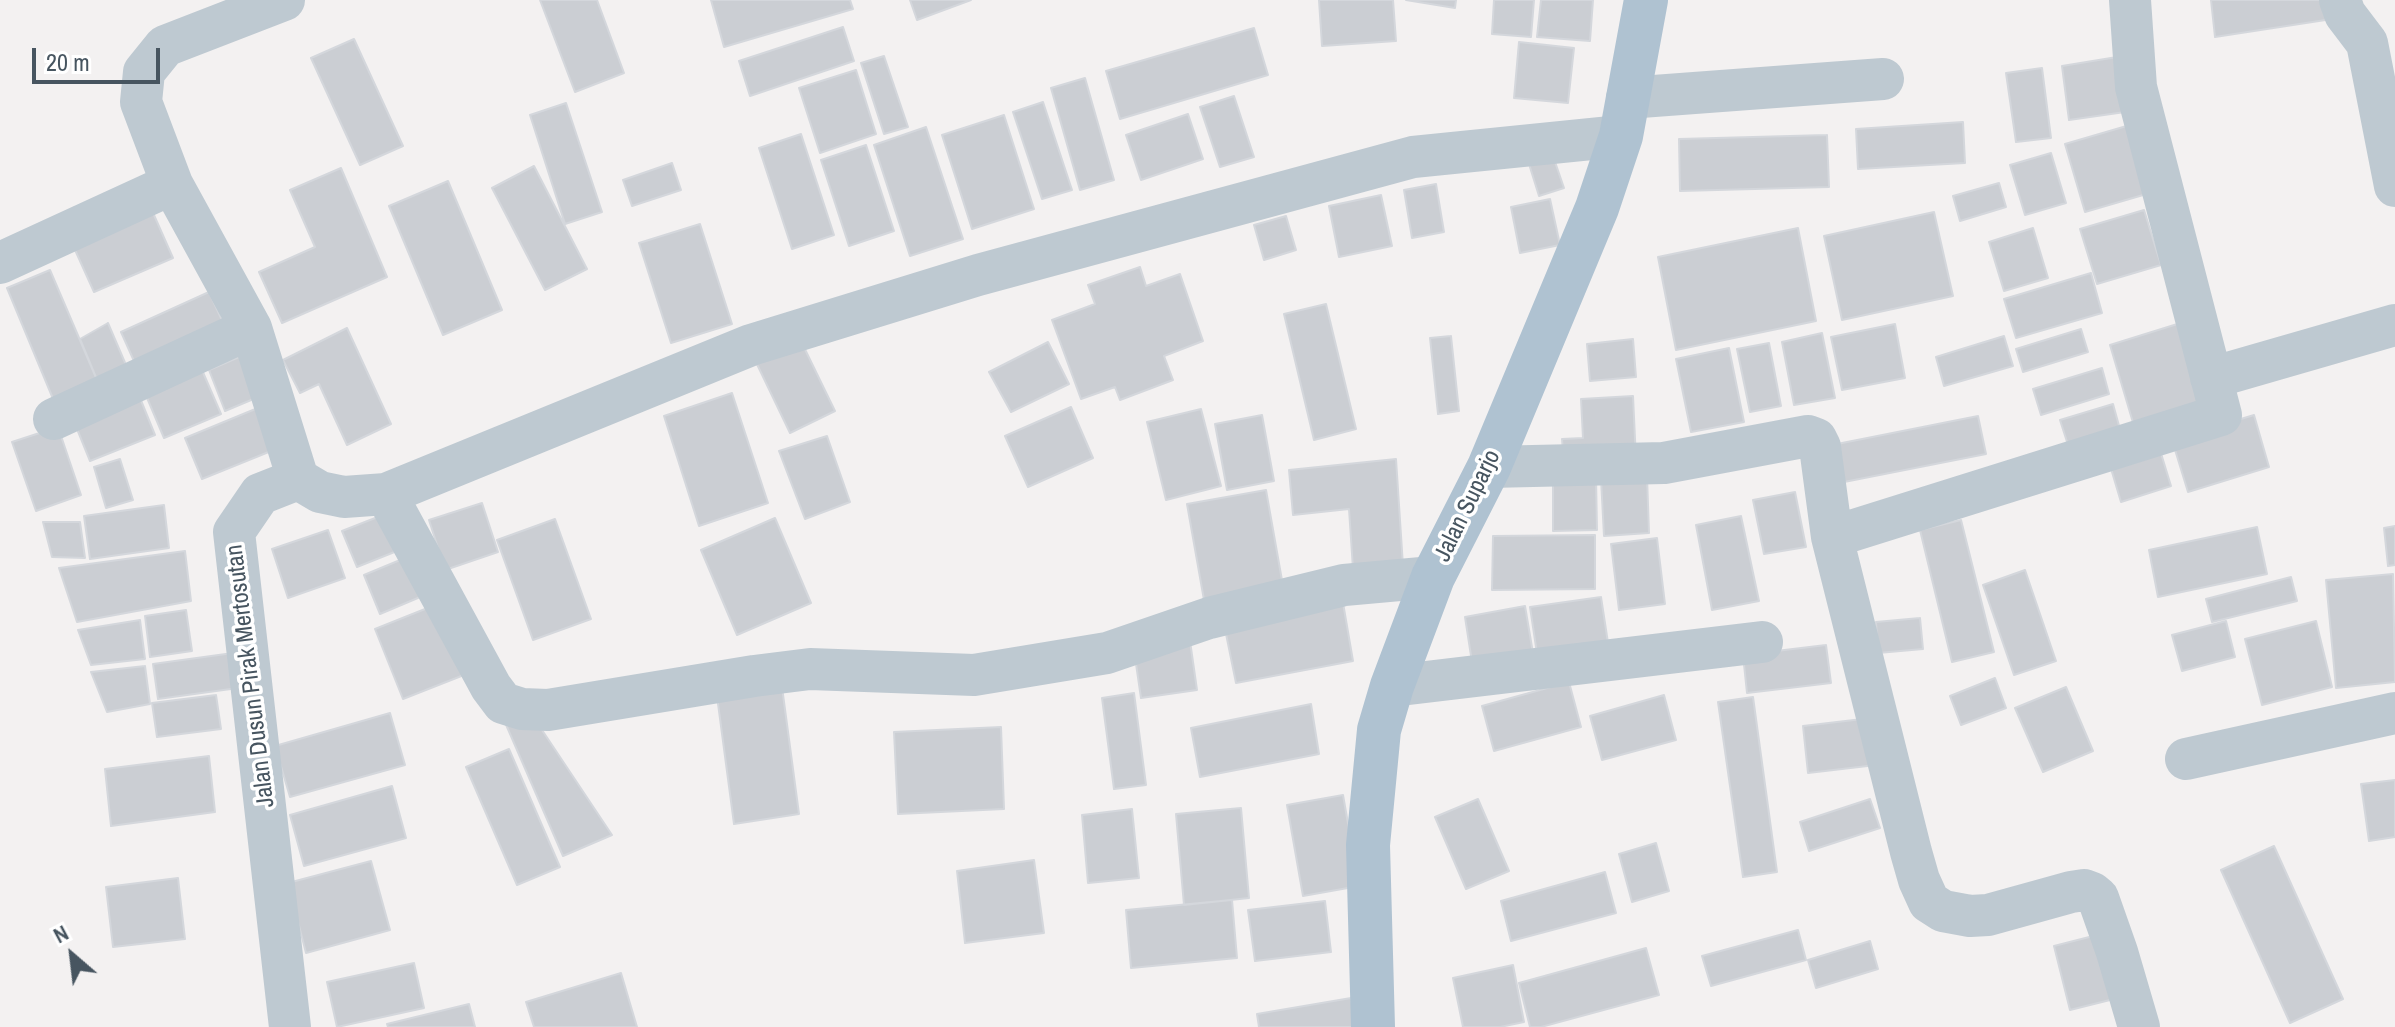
<!DOCTYPE html>
<html>
<head>
<meta charset="utf-8">
<style>
  body { margin:0 }
  #map { position:relative; width:2395px; height:1027px; overflow:hidden; background:#f3f1f1; font-family:"Archivo Narrow",sans-serif }
  canvas { display:block }
  .north { position:absolute; left:32px; top:915px; width:80px; height:80px; -webkit-text-stroke:6px #fff; paint-order:stroke; rotate:332deg; font-size:22px; font-weight:700; line-height:32px; text-align:center; color:#475560 }
  .north::after { content:''; display:block; margin:auto; width:28px; height:36px; background:#475560; clip-path:polygon(50% 0,100% 100%,50% 72%,0 100%) }
  .scale { position:absolute; left:32px; top:48px; width:128px; height:36px; box-sizing:border-box; border:4px solid #475560; border-top:0; padding-left:10px; font-size:24px; line-height:28px; white-space:nowrap; color:#475560; -webkit-text-stroke:6px #fff; paint-order:stroke }
</style>
</head>
<body>
<div id="map">
<canvas width="2395" height="1027"></canvas>
<div class="north">N</div>
<div class="scale">20 m</div>
</div>
<script>
const c = document.querySelector('canvas').getContext('2d');
c.lineJoin = 'round';
function fillPath(path, color) { c.fillStyle = color; c.fill(path, 'evenodd'); }
const poly = rows => new Path2D(rows.map(r => 'M' + r).join(''));
function stroke(path, color, width, dash) { c.strokeStyle = color; c.lineWidth = width; c.lineCap = dash ? 'butt' : 'round'; c.setLineDash(dash || []); c.stroke(path); }
function label(font, color, halo, rows, align = 'center') {
  c.font = font + ' "Archivo Narrow",sans-serif'; c.lineWidth = 7; c.setLineDash([]); c.textBaseline = 'middle'; c.strokeStyle = halo; c.fillStyle = color; for (const [text, x, y, turn = 0] of rows) {
    c.save(); c.translate(x, y); c.rotate((+turn || 0) * Math.PI / 180); c.textAlign = isNaN(turn) ? turn : align; if (halo) c.strokeText(text, 0, 0); c.fillText(text, 0, 0); c.restore();
  }
}
const building = poly([
  [540,0,597,0,624,73,575,92,540,0],
  [711,0,850,0,853,9,724,47,711,0],
  [910,0,971,0,917,20,910,0],
  [1319,0,1393,0,1396,41,1322,46,1319,0],
  [1406,0,1456,0,1455,8,1406,0],
  [1494,0,1534,0,1531,37,1492,34,1494,0],
  [1541,0,1593,0,1590,41,1537,37,1541,0],
  [2211,0,2324,0,2332,19,2215,37,2211,0],
  [843,27,854,61,750,96,739,61,843,27],
  [1254,28,1268,75,1120,119,1106,71,1254,28],
  [354,39,403,146,360,165,311,58,354,39],
  [1519,42,1574,48,1568,103,1514,98,1519,42],
  [884,56,908,127,884,134,861,63,884,56],
  [2117,57,2125,112,2069,120,2062,66,2117,57],
  [2042,68,2051,138,2016,142,2006,73,2042,68],
  [856,70,876,134,820,153,799,88,856,70],
  [1085,78,1114,180,1080,190,1051,88,1085,78],
  [1234,96,1254,157,1220,167,1200,107,1234,96],
  [1043,102,1072,190,1042,199,1013,112,1043,102],
  [566,103,602,212,565,224,530,115,566,103],
  [1188,114,1203,159,1141,180,1126,135,1188,114],
  [1004,115,1034,209,972,229,942,135,1004,115],
  [1963,122,1965,163,1858,169,1856,129,1963,122],
  [2130,125,2150,193,2085,212,2065,144,2130,125],
  [926,127,963,239,910,256,874,145,926,127],
  [801,134,834,235,792,249,759,148,801,134],
  [1827,135,1829,187,1680,191,1679,139,1827,135],
  [866,145,894,231,849,246,821,160,866,145],
  [2051,153,2066,203,2025,215,2010,165,2051,153],
  [1553,156,1564,188,1539,196,1529,164,1553,156],
  [672,163,681,190,632,206,623,180,672,163],
  [534,166,587,269,545,290,492,188,534,166],
  [341,168,387,277,282,323,259,272,315,247,290,190,341,168],
  [448,181,502,310,443,335,389,206,448,181],
  [1999,183,2006,207,1960,221,1953,196,1999,183],
  [1436,184,1444,232,1412,238,1404,190,1436,184],
  [1381,195,1392,246,1339,257,1329,206,1381,195],
  [1550,199,1560,245,1520,253,1511,207,1550,199],
  [150,206,173,258,94,292,71,241,150,206],
  [2144,210,2161,265,2097,284,2080,229,2144,210],
  [1934,212,1953,296,1842,320,1824,236,1934,212],
  [1286,216,1296,250,1264,260,1254,225,1286,216],
  [700,224,732,324,671,343,639,243,700,224],
  [1798,228,1816,321,1676,350,1658,257,1798,228],
  [2033,228,2048,278,2004,291,1989,242,2033,228],
  [1140,267,1146,286,1180,274,1203,341,1164,356,1173,380,1120,400,1115,387,1081,399,1052,320,1095,304,1088,285,1140,267],
  [50,270,100,387,56,406,7,288,50,270],
  [2091,273,2102,313,2016,338,2004,299,2091,273],
  [209,292,226,329,138,370,121,332,209,292],
  [1326,304,1356,429,1314,440,1284,314,1326,304],
  [2187,321,2211,403,2134,426,2110,345,2187,321],
  [108,323,129,372,100,387,80,339,108,323],
  [1895,324,1905,378,1842,390,1831,337,1895,324],
  [347,328,391,424,347,445,319,384,300,393,283,360,347,328],
  [2081,329,2088,352,2023,372,2016,349,2081,329],
  [1822,333,1835,398,1794,405,1782,342,1822,333],
  [1451,336,1459,411,1438,414,1430,338,1451,336],
  [2004,336,2013,366,1944,386,1936,357,2004,336],
  [799,337,835,411,790,433,754,358,799,337],
  [1633,339,1636,377,1590,381,1587,344,1633,339],
  [1048,342,1069,384,1011,412,989,372,1048,342],
  [1769,343,1781,406,1750,412,1737,349,1769,343],
  [1729,348,1744,422,1691,432,1676,359,1729,348],
  [246,354,263,395,225,411,209,370,246,354],
  [2102,368,2109,394,2041,415,2033,389,2102,368],
  [202,370,221,414,164,438,145,393,202,370],
  [138,393,155,435,90,461,73,419,138,393],
  [732,393,768,503,699,526,664,416,732,393],
  [1633,396,1636,460,1564,464,1562,439,1583,438,1581,399,1633,396],
  [2113,404,2121,433,2069,448,2060,420,2113,404],
  [265,405,281,447,202,479,185,438,265,405],
  [1071,407,1093,458,1028,487,1005,436,1071,407],
  [1201,409,1221,486,1166,500,1147,422,1201,409],
  [1262,415,1274,481,1227,490,1215,424,1262,415],
  [2254,415,2269,467,2188,492,2172,440,2254,415],
  [1978,416,1986,454,1839,483,1832,445,1978,416],
  [58,427,81,495,36,511,12,442,58,427],
  [827,436,850,502,805,519,779,451,827,436],
  [2156,437,2171,486,2121,502,2106,452,2156,437],
  [120,459,133,500,106,508,94,467,120,459],
  [1396,459,1403,566,1353,569,1349,509,1293,515,1289,470,1396,459],
  [1647,476,1649,533,1604,536,1601,479,1647,476],
  [1596,477,1597,530,1553,531,1553,478,1596,477],
  [1266,490,1283,586,1204,600,1187,504,1266,490],
  [1795,492,1806,547,1764,554,1753,500,1795,492],
  [482,503,498,552,445,570,429,520,482,503],
  [164,505,169,548,90,559,84,516,164,505],
  [393,511,407,547,357,567,342,531,393,511],
  [1741,516,1759,601,1712,610,1696,525,1741,516],
  [775,518,811,603,737,635,701,550,775,518],
  [555,519,591,619,533,640,497,540,555,519],
  [1961,520,1994,652,1952,662,1920,530,1961,520],
  [43,522,80,522,85,558,52,557,43,522],
  [2395,526,2395,565,2388,566,2384,528,2395,526],
  [2257,527,2267,574,2158,597,2149,550,2257,527],
  [328,530,345,578,288,598,272,549,328,530],
  [1595,535,1595,589,1492,590,1493,536,1595,535],
  [1657,538,1665,604,1619,610,1611,544,1657,538],
  [185,551,191,601,77,622,59,568,185,551],
  [417,553,432,592,380,614,364,575,417,553],
  [2025,570,2056,661,2014,675,1983,585,2025,570],
  [2393,574,2395,682,2336,688,2326,580,2393,574],
  [2291,577,2297,601,2212,622,2206,599,2291,577],
  [1342,597,1353,661,1236,683,1223,619,1342,597],
  [1601,597,1610,656,1539,667,1530,607,1601,597],
  [440,603,469,673,403,699,375,629,440,603],
  [1525,606,1535,665,1474,675,1465,617,1525,606],
  [186,610,192,651,150,657,145,616,186,610],
  [1920,618,1923,649,1878,653,1876,622,1920,618],
  [140,620,145,659,91,665,78,630,140,620],
  [2226,621,2235,657,2182,671,2172,635,2226,621],
  [2316,621,2332,687,2262,705,2245,639,2316,621],
  [1190,641,1197,690,1141,698,1134,650,1190,641],
  [1826,645,1831,683,1747,693,1743,655,1826,645],
  [233,653,238,688,158,699,153,664,233,653],
  [145,666,150,704,107,712,91,672,145,666],
  [1995,678,2006,708,1961,725,1950,696,1995,678],
  [1569,682,1581,727,1494,751,1482,706,1569,682],
  [782,687,799,814,734,824,717,696,782,687],
  [2066,687,2093,751,2043,772,2015,708,2066,687],
  [1134,693,1146,785,1114,789,1102,698,1134,693],
  [216,695,221,729,157,737,152,703,216,695],
  [1664,695,1676,740,1602,760,1590,716,1664,695],
  [1753,697,1777,872,1743,877,1718,702,1753,697],
  [1311,704,1319,754,1200,777,1191,728,1311,704],
  [390,713,405,765,290,797,275,746,390,713],
  [1871,718,1876,765,1808,773,1803,726,1871,718],
  [504,720,536,721,612,835,563,856,504,720],
  [1001,727,1004,809,898,814,894,732,1001,727],
  [509,749,560,867,517,885,466,767,509,749],
  [209,756,215,812,111,826,105,769,209,756],
  [2395,780,2395,837,2369,841,2361,784,2395,780],
  [392,786,406,838,304,866,290,815,392,786],
  [1343,795,1359,886,1303,896,1287,805,1343,795],
  [1478,799,1509,871,1466,889,1435,817,1478,799],
  [1870,799,1880,828,1809,851,1800,822,1870,799],
  [1241,808,1249,898,1184,905,1176,814,1241,808],
  [1132,809,1139,878,1088,883,1082,815,1132,809],
  [1656,843,1669,891,1632,902,1619,854,1656,843],
  [2274,846,2343,999,2290,1023,2221,870,2274,846],
  [1034,860,1044,933,965,943,957,871,1034,860],
  [371,861,390,930,306,953,288,883,371,861],
  [1605,872,1616,913,1511,941,1501,901,1605,872],
  [178,878,185,939,113,947,106,887,178,878],
  [1232,900,1237,958,1131,968,1126,910,1232,900],
  [1325,901,1331,952,1255,961,1248,910,1325,901],
  [1798,930,1806,960,1711,986,1702,956,1798,930],
  [2101,934,2118,998,2070,1010,2054,946,2101,934],
  [1870,941,1878,969,1816,988,1808,960,1870,941],
  [1646,948,1659,995,1541,1027,1530,1027,1519,983,1646,948],
  [414,963,424,1008,337,1027,327,982,414,963],
  [1513,965,1524,1022,1500,1027,1463,1027,1453,978,1513,965],
  [621,973,637,1027,534,1027,526,1002,621,973],
  [1351,998,1356,1027,1259,1027,1257,1014,1351,998],
  [469,1004,475,1027,388,1027,387,1024,469,1004]
]);
fillPath(building, '#cbced3');
stroke(building, '#d4d7dc', 2);
stroke(poly([
  [284,0,165,46,144,72,141,102,172,184,251,328,298,479,260,494,234,532,290,1027],
  [2340,0,2345,14,2367,43,2395,186],
  [1627,98,1883,79],
  [0,263,172,184],
  [2211,378,2395,325],
  [54,419,251,328],
  [1489,467,1664,463,1808,436,1816,439,1820,447,1832,537,1911,852,1919,880,1929,902,1943,911,1970,916,1988,915,2071,892,2084,890,2092,893,2098,898,2117,952,2139,1027],
  [298,479,320,492,344,497,386,494,751,345,978,275,1413,157,1621,136],
  [386,494,491,687,503,703,522,709,548,710,754,676,810,669,974,675,1107,653,1209,618,1344,585,1433,577],
  [1832,537,2221,415,2136,87,2130,0],
  [1392,686,1762,642],
  [2186,759,2395,713]
]), '#bec9d1', 42);
stroke(poly([
  [1373,1027,1368,845,1379,730,1392,686,1433,577,1489,467,1597,208,1621,136,1646,0]
]), '#afc2d1', 44);
label('24px', '#475560', '#fff', [
  ["Jalan Suparjo",1468,506,-64],
  ["Jalan Dusun Pirak Mertosutan",251,676,-97]
]);
</script>
</body>
</html>
